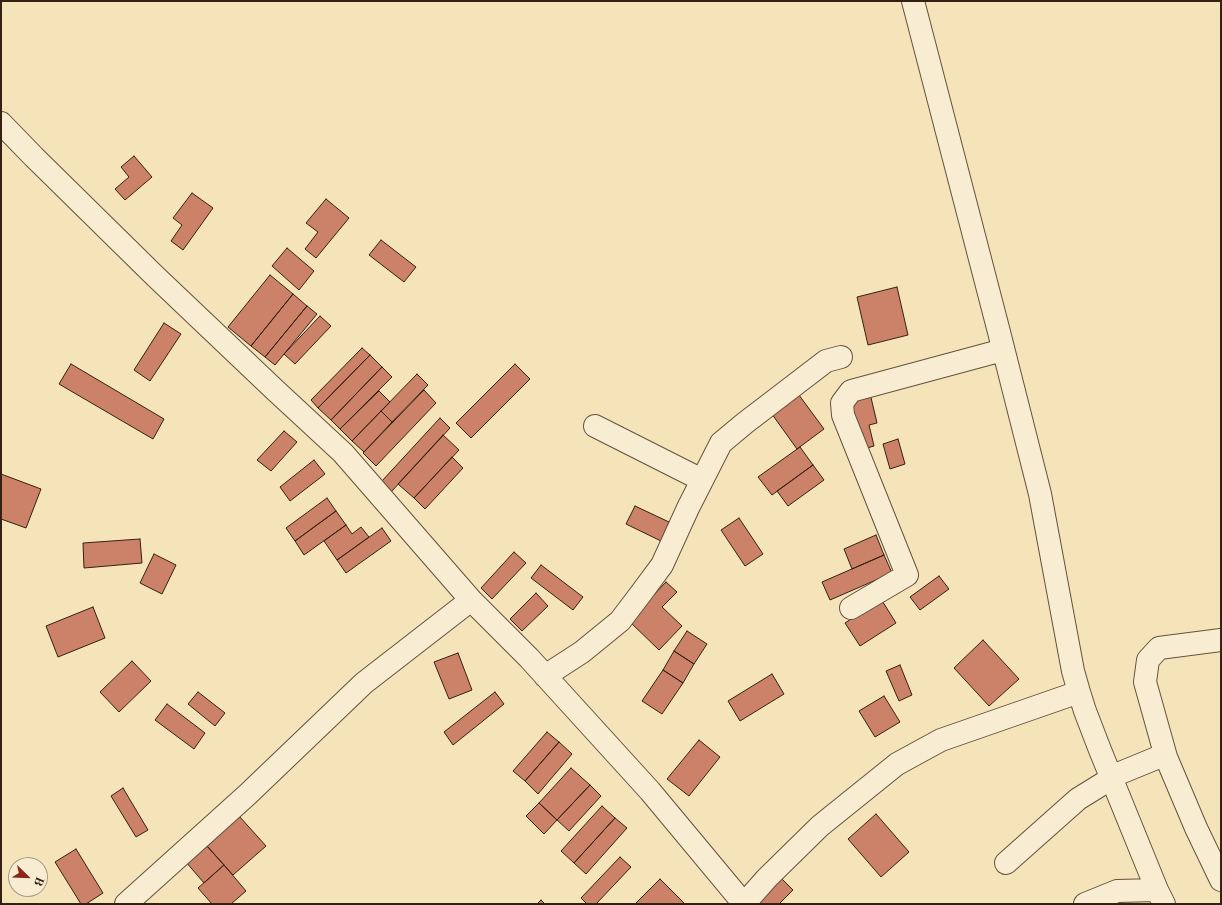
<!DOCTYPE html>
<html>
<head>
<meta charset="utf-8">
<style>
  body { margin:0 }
  #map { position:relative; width:1222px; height:905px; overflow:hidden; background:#f5e3ba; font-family:"Libre Bodoni",serif }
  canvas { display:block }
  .frame { position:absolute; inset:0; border:2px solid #342111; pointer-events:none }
  .north { position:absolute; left:8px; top:857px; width:40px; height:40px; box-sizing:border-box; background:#f8edd2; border:1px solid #aa9b85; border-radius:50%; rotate:113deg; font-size:11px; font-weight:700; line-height:16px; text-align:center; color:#342111 }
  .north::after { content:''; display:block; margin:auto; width:14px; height:18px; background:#8f2418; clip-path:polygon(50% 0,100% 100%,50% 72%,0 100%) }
</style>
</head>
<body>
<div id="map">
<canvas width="1222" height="905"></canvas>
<div class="frame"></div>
<div class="north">B</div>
</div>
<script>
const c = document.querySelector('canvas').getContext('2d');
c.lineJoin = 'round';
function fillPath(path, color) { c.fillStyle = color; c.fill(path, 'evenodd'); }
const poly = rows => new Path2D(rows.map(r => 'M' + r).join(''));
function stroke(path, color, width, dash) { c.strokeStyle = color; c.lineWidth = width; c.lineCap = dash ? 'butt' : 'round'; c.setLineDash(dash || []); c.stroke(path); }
const building = poly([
  [134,156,152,177,125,200,115,189,129,177,121,167,134,156],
  [192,193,213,208,183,250,171,241,182,225,173,218,192,193],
  [326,199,349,218,316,258,305,249,318,232,306,223,326,199],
  [381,240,416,267,404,282,369,255,381,240],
  [287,248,314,271,299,290,272,266,287,248],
  [270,275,293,294,251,346,228,327,270,275],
  [897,287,908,335,868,345,857,297,897,287],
  [293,294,307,306,265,357,251,346,293,294],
  [307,306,317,314,275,365,265,357,307,306],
  [320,316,331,326,295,364,284,354,320,316],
  [164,323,181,334,150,381,134,370,164,323],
  [362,348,370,355,318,408,311,400,362,348],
  [370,355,382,367,331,420,318,408,370,355],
  [71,364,164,419,153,439,59,384,71,364],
  [515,364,530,379,471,438,456,423,515,364],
  [382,367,392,377,340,429,331,420,382,367],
  [417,374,428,385,392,422,381,411,417,374],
  [869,389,877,423,869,425,874,446,860,450,848,406,869,389],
  [424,390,436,403,376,466,363,453,424,390],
  [379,391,390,402,352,441,340,429,379,391],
  [796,391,824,429,797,449,769,410,796,391],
  [381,411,392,422,364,452,352,441,381,411],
  [440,418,450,428,391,492,381,482,440,418],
  [284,431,297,442,271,471,257,460,284,431],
  [443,435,459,450,414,498,398,484,443,435],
  [898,439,905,464,890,469,883,444,898,439],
  [800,447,813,465,772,495,758,477,800,447],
  [452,457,463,468,425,509,414,498,452,457],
  [314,460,325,474,290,501,280,487,314,460],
  [813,465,824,480,788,506,777,491,813,465],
  [1,474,41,489,26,528,1,519,1,474],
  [327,498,336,511,295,541,286,528,327,498],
  [635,506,669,522,661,541,626,524,635,506],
  [336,511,346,525,304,555,295,541,336,511],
  [739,518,763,554,745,566,721,530,739,518],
  [346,525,352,534,361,527,369,537,337,560,324,541,346,525],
  [382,528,391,541,346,573,337,560,382,528],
  [876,535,884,555,852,569,844,549,876,535],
  [140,539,142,563,84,568,83,543,140,539],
  [514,552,526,563,492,599,481,588,514,552],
  [154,554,176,565,162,594,140,583,154,554],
  [884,555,892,573,830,600,822,582,884,555],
  [541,565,583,597,573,610,531,578,541,565],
  [939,576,949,589,920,610,910,597,939,576],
  [666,582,677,592,662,607,682,626,659,650,629,621,666,582],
  [536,593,548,606,522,631,510,619,536,593],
  [881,599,896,623,860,646,845,623,881,599],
  [93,607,105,638,58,657,46,626,93,607],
  [687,631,707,644,694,664,674,651,687,631],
  [983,640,1019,679,989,706,954,668,983,640],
  [674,651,694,664,683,683,663,670,674,651],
  [458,653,472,690,449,699,434,662,458,653],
  [132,661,151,681,119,712,100,692,132,661],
  [900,665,912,695,899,701,886,671,900,665],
  [663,670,683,683,662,714,642,701,663,670],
  [772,674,784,694,740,721,728,701,772,674],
  [198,692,225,713,215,726,188,704,198,692],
  [495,692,504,704,453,745,444,732,495,692],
  [884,696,900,722,875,737,859,711,884,696],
  [167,704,205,733,194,749,155,720,167,704],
  [547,732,559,742,525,781,513,771,547,732],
  [699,740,720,757,689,796,667,779,699,740],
  [559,742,572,754,538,794,525,781,559,742],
  [571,768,590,785,557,820,539,803,571,768],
  [590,785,601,796,569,831,557,820,590,785],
  [123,788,148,830,136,837,111,796,123,788],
  [539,803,557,820,544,834,526,816,539,803],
  [602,806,615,818,574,863,561,851,602,806],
  [876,814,909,852,881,877,848,839,876,814],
  [239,816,266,846,233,875,206,845,239,816],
  [615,818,627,828,586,874,574,863,615,818],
  [206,845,224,865,204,883,186,862,206,845],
  [76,849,103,893,86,904,81,904,55,862,76,849],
  [620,857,631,867,596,904,587,904,581,898,620,857],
  [224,865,246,891,231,904,212,904,198,888,224,865],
  [781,878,793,890,779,904,757,904,781,878],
  [660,879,684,903,683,904,635,904,660,879],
  [541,900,545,904,537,904,541,900]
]);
fillPath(building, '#cc8169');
stroke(building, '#342111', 1);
const minor = poly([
  [913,1,999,332,1040,494,1073,671,1079,692,1085,711,1100,750,1157,890,1164,904],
  [1,123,34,157,155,276,275,390,343,453,471,600,529,658,650,791,744,904],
  [595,426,702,480],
  [851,608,907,575,843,415,842,403,851,391,1003,350],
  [545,676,582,652,620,621,639,596,662,565,688,508,721,443,745,423,826,361,841,357],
  [1166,757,1196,828,1221,880],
  [1006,863,1078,799,1120,773,1159,757,1166,757,1145,682,1148,660,1159,648,1221,640],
  [126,904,247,795,364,683,471,600],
  [744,904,767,878,820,826,897,764,941,740,1079,692],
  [1085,904,1117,891,1157,890]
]);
stroke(minor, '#64523b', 24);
stroke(minor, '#f8edd2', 22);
</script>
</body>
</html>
